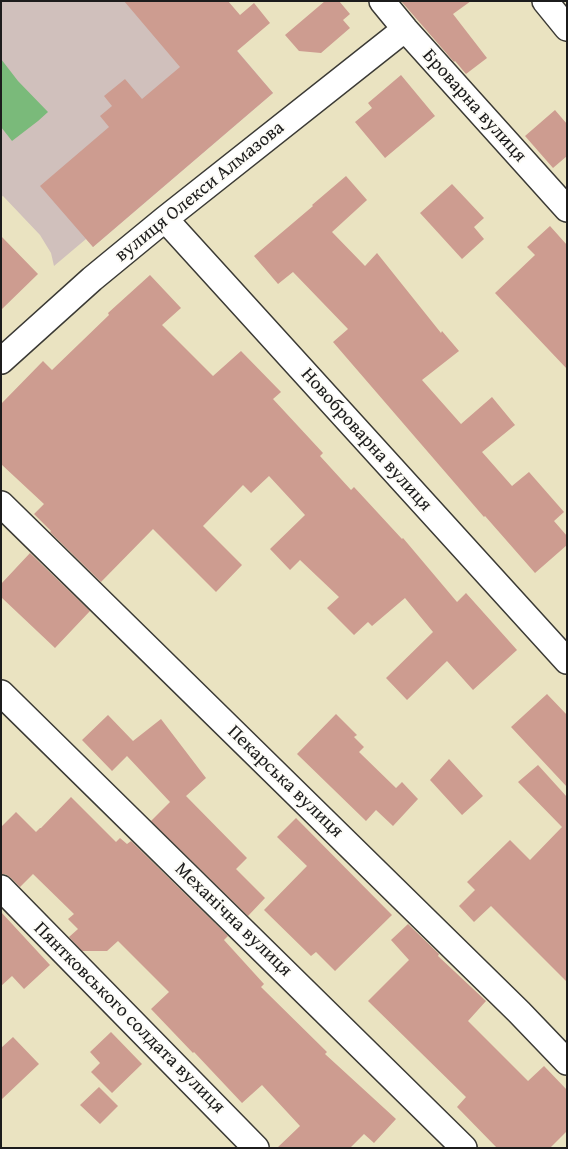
<!DOCTYPE html>
<html>
<head>
<meta charset="utf-8">
<style>
  body { margin:0 }
  #map { position:relative; width:568px; height:1149px; overflow:hidden; background:#eae3c1; font-family:"Gentium Book Plus",serif }
  canvas { display:block }
  .frame { position:absolute; inset:0; border:2px solid #1c1c1c; pointer-events:none }
</style>
</head>
<body>
<div id="map">
<canvas width="568" height="1149"></canvas>
<div class="frame"></div>
</div>
<script>
const c = document.querySelector('canvas').getContext('2d');
c.lineJoin = 'round';
function fillPath(path, color) { c.fillStyle = color; c.fill(path, 'evenodd'); }
const poly = rows => new Path2D(rows.map(r => 'M' + r).join(''));
function stroke(path, color, width, dash) { c.strokeStyle = color; c.lineWidth = width; c.lineCap = dash ? 'butt' : 'round'; c.setLineDash(dash || []); c.stroke(path); }
function label(font, color, halo, rows, align = 'center') {
  c.font = font + ' "Gentium Book Plus",serif'; c.lineWidth = 4; c.setLineDash([]); c.textBaseline = 'middle'; c.strokeStyle = halo; c.fillStyle = color; for (const [text, x, y, turn = 0] of rows) {
    c.save(); c.translate(x, y); c.rotate((+turn || 0) * Math.PI / 180); c.textAlign = isNaN(turn) ? turn : align; if (halo) c.strokeText(text, 0, 0); c.fillText(text, 0, 0); c.restore();
  }
}
fillPath(poly([
  [1,1,195,1,273,93,93,247,86,239,54,266,51,253,40,235,3,196,1,197]
]), '#d0c0bc');
fillPath(poly([
  [1,59,18,81,48,112,38,121,12,141,1,127]
]), '#7aba7a');
fillPath(poly([
  [124,1,228,1,240,15,254,3,270,23,237,51,273,93,93,247,40,186,109,127,100,116,112,106,104,96,125,79,142,99,180,67],
  [325,1,339,1,350,14,343,20,350,28,321,53,299,51,285,35],
  [401,1,471,1,453,14,487,58,466,74,455,61,454,62],
  [401,75,435,116,385,158,355,122,372,108,368,103],
  [555,110,567,124,567,156,553,168,525,136],
  [346,176,367,200,332,232,365,266,377,253,441,333,442,331,459,351,422,380,461,424,492,397,515,425,482,452,512,486,529,472,564,512,554,521,567,536,567,545,535,573,485,516,484,517,333,342,348,329,293,272,278,284,254,256,313,206,312,205],
  [452,184,484,218,474,227,484,239,462,259,420,213],
  [550,226,567,245,567,369,495,293,535,255,527,247],
  [1,236,38,274,1,310],
  [150,275,181,308,162,325,213,376,241,351,281,392,273,399,323,453,320,456,351,490,354,487,402,539,403,538,457,602,466,593,517,650,473,690,447,661,407,700,386,678,433,632,405,598,372,626,368,622,354,635,327,608,339,597,300,560,290,570,270,549,305,515,269,476,251,493,243,485,203,526,242,565,216,592,153,529,101,582,50,532,51,531,34,514,44,504,1,464,1,404,43,361,52,370,109,315,108,313],
  [30,553,90,611,55,648,1,597,1,584],
  [547,694,567,715,567,787,511,727],
  [336,714,357,735,354,737,364,747,359,752,396,788,402,782,418,799,393,826,376,810,366,821,297,754],
  [108,715,133,741,161,719,206,778,186,796,247,858,236,869,265,898,248,916,151,821,170,802,127,756,112,771,82,740],
  [449,759,483,796,462,815,430,780],
  [538,765,567,797,567,982,491,906,474,922,459,906,475,890,467,882,510,840,530,860,562,827,518,782],
  [71,797,116,842,120,838,127,844,131,841,228,936,224,940,264,984,261,987,327,1052,325,1054,396,1119,374,1143,364,1134,350,1148,277,1148,300,1126,262,1085,242,1103,194,1052,193,1053,151,1009,169,992,118,941,107,951,82,951,69,937,78,929,68,919,74,914,33,874,20,887,11,878,5,874,1,874,1,827,16,812,36,832,40,828,41,828],
  [296,818,392,915,335,971,316,952,311,956,264,910,307,866,277,837],
  [1,912,50,965,24,989,12,976,1,986],
  [408,924,439,954,438,956,486,1001,468,1021,528,1081,544,1066,567,1090,567,1131,550,1148,497,1148,457,1107,466,1097,368,1001,409,960,391,940],
  [111,1032,142,1064,112,1093,91,1072,100,1063,90,1052],
  [13,1037,39,1064,1,1100,1,1048],
  [99,1087,118,1106,100,1124,80,1105]
]), '#cd9c90');
const minor = poly([
  [382,1,405,29,567,209],
  [545,1,567,28],
  [165,219,567,661],
  [1,361,92,279,165,219,405,29],
  [1,504,519,1012,567,1062],
  [1,693,464,1148],
  [1,888,256,1148]
]);
stroke(minor, '#3b3a35', 28);
stroke(minor, '#fff', 25);
label('19px', '#1c1c1c', '#fdfcf7', [
  ["Броварна вулиця",474,106,48],
  ["вулиця Олекси Алмазова",200,192,-39],
  ["Новоброварна вулиця",366,440,48],
  ["Пекарська вулиця",285,782,44],
  ["Механічна вулиця",233,920,44],
  ["Пянтковського солдата вулиця",129,1018,45]
]);
</script>
</body>
</html>
